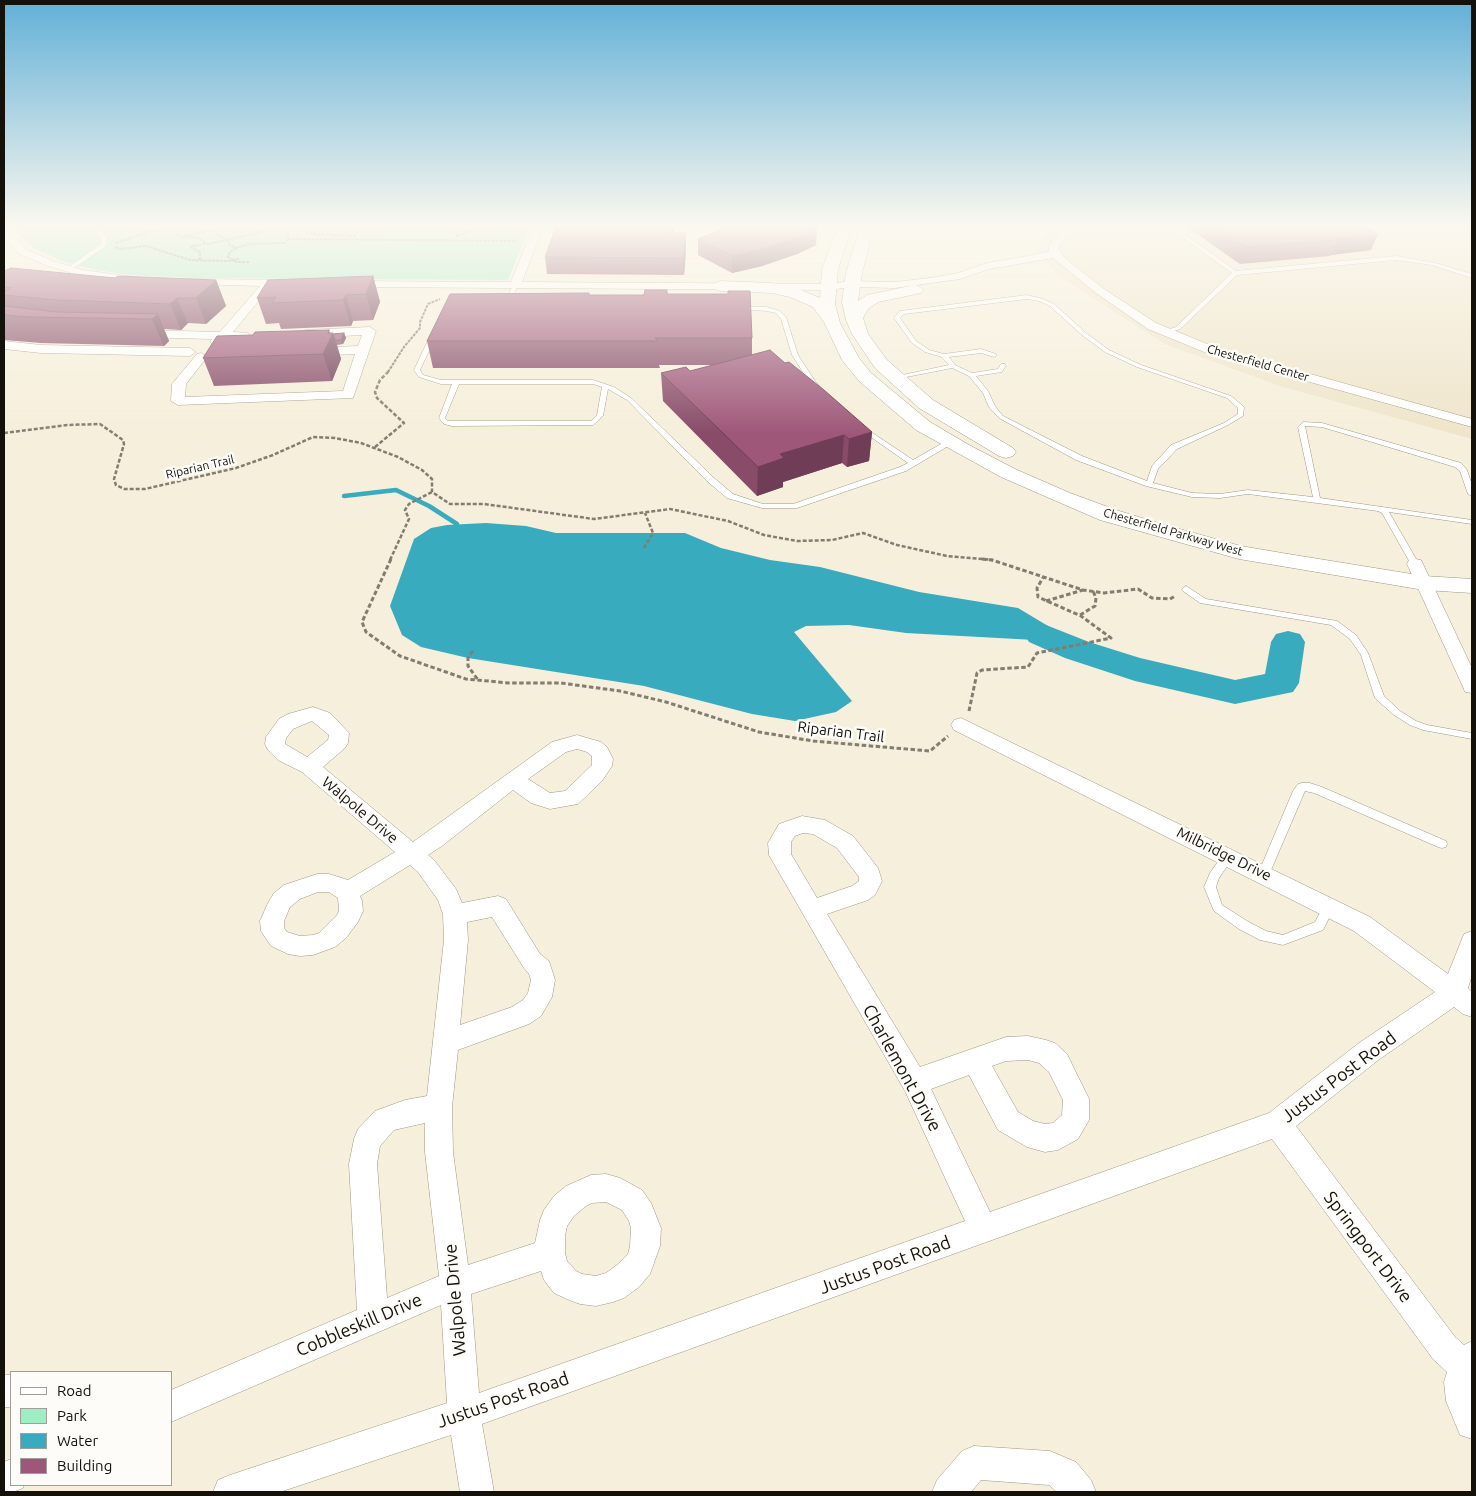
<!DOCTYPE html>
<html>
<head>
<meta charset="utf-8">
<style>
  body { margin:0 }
  #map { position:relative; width:1476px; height:1496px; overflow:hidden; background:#f6efdb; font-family:Ubuntu,sans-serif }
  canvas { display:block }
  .frame { position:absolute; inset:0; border:5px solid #13110a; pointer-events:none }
  .legend { position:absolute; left:10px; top:1371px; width:162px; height:115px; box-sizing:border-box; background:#fefcf8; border:1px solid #a09e99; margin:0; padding:6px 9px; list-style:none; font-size:15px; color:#13110a }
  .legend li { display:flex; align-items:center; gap:10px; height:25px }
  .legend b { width:25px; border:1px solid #a09e99 }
</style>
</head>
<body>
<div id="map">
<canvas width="1476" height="1496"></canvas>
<div class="frame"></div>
<ul class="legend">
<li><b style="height:6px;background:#fff"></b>Road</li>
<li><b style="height:14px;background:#9eedc4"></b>Park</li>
<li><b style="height:14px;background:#39abbe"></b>Water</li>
<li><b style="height:14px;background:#9e5779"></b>Building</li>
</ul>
</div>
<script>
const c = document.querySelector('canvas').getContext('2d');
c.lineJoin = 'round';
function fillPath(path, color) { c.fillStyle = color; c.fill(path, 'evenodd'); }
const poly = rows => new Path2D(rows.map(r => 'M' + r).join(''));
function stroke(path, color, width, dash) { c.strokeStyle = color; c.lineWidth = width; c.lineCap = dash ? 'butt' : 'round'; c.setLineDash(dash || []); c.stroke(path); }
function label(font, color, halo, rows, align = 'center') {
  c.font = font + ' Ubuntu,sans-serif'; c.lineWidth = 5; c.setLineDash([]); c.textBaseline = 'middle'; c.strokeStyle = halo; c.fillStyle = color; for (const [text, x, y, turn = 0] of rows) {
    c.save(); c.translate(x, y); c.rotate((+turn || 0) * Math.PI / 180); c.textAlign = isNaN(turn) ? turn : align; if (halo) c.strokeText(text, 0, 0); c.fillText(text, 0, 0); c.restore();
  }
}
fillPath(poly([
  [1056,224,1472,224,1472,439,1280,386,1165,344,1060,277,1037,251,1043,238]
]), '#efe5ca');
fillPath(poly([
  [14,224,531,224,508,280,192,278,131,275,97,270,64,262,34,248,22,237]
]), '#9eedc4');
fillPath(poly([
  [486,523,526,526,556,533,685,533,721,548,770,560,820,567,919,592,1018,608,1048,626,1035,640,906,633,849,625,806,626,794,632,852,701,836,712,795,721,752,714,644,686,468,658,421,647,402,635,390,606,414,539,431,528,447,525]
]), '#39abbe');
stroke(poly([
  [344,496,396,490,429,506,457,524]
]), '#39abbe', 4.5);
fillPath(poly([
  [1041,623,1089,642,1140,658,1235,680,1265,674,1271,642,1276,634,1288,631,1300,634,1305,642,1299,683,1293,692,1235,704,1135,681,1065,658,1029,642,1024,634,1029,626,1041,623]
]), '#39abbe');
const lane = poly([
  [1164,224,1170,224,1236,271,1396,256,1435,263,1472,274,1472,278,1432,265,1396,260,1237,275,1180,329,1165,334,1162,332,1163,331,1176,327,1232,273,1164,224],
  [691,225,693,228,662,232,659,230,691,225],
  [537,227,567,228,570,230,567,232,535,230,537,227],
  [100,229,107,238,106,246,71,270,67,270,67,268,101,244,101,238,97,231,100,229],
  [513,284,518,285,509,306,504,307,513,284],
  [1027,295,1043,299,1054,304,1086,333,1109,350,1141,365,1231,396,1244,407,1243,416,1228,425,1177,449,1158,469,1153,483,1192,493,1220,494,1248,490,1313,497,1298,427,1303,422,1322,423,1461,463,1467,470,1472,485,1472,496,1468,494,1460,471,1455,467,1322,427,1305,426,1320,498,1472,520,1472,524,1389,512,1419,564,1418,566,1412,566,1382,513,1378,511,1248,494,1220,498,1192,497,1146,486,1076,460,999,418,989,407,983,393,969,376,952,368,896,379,893,377,949,365,942,357,925,352,912,343,894,318,900,311,1027,295],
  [1027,299,1039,301,1050,306,1082,335,1105,352,1137,367,1227,398,1238,408,1238,414,1224,423,1171,445,1152,466,1147,481,1082,456,1003,416,995,406,988,391,976,376,1002,372,1006,365,1005,364,1001,364,998,369,972,373,955,365,949,357,981,353,994,357,997,355,996,354,981,349,944,354,929,350,916,341,900,318,904,314,1027,299],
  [739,306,767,307,780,311,786,317,798,355,815,381,822,389,821,390,817,390,810,383,792,355,781,319,776,313,767,311,737,309,737,307,739,306],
  [433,334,436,336,420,370,423,375,441,380,593,380,614,387,631,398,714,478,733,494,763,504,793,504,900,467,908,463,858,428,858,426,862,426,913,460,948,440,955,442,906,471,797,508,762,508,727,498,708,482,627,400,608,389,603,416,593,425,452,426,444,424,439,418,452,384,441,384,419,377,414,370,430,336,433,334],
  [459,384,593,384,602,387,597,415,591,421,448,421,445,418,459,384],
  [1186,586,1206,599,1337,621,1356,635,1368,653,1384,696,1400,711,1416,721,1427,725,1472,733,1472,739,1423,730,1410,725,1394,715,1375,698,1361,655,1350,639,1331,625,1200,603,1183,591,1182,589,1186,586],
  [1302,783,1310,783,1322,787,1446,841,1447,844,1446,847,1442,848,1438,847,1314,793,1305,791,1268,877,1264,879,1260,877,1258,874,1293,791,1298,784,1302,783],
  [1228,852,1232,853,1234,856,1219,878,1216,887,1222,905,1247,921,1266,931,1283,935,1315,922,1325,903,1329,901,1333,903,1335,906,1323,930,1283,945,1260,940,1239,929,1214,911,1204,887,1210,873,1224,853,1228,852]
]);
const street = poly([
  [534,224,544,224,522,282,828,284,852,281,895,282,930,278,958,273,987,263,1049,252,1049,246,1065,224,1075,224,1059,246,1060,252,1067,260,1104,289,1156,323,1217,348,1472,419,1472,427,1209,354,1148,329,1096,293,1053,258,989,269,960,279,895,288,852,287,828,290,348,287,342,284,348,281,511,282,534,224],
  [676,224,714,224,697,230,676,224],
  [4,226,8,227,15,238,27,250,53,261,83,270,142,278,148,281,142,284,82,276,45,265,19,254,4,237,4,226],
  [191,279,292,280,298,283,292,286,271,286,233,332,248,333,250,336,248,339,226,339,216,346,210,342,212,339,136,337,134,334,136,331,140,330,220,332,260,286,187,284,185,282,191,279],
  [370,327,376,331,353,398,178,405,171,401,172,384,197,354,201,353,207,357,186,384,185,397,343,391,355,354,312,356,306,352,312,348,358,346,362,335,305,338,299,334,305,330,370,327],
  [4,341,41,345,190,348,196,352,190,356,41,353,4,349,4,341],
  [1415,559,1421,560,1423,564,1472,668,1472,693,1465,692,1463,687,1407,564,1409,560,1415,559],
  [313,707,330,713,349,733,348,743,345,748,323,767,413,842,552,742,577,735,601,742,607,747,613,759,612,766,602,781,578,804,550,809,531,803,513,790,442,846,428,855,434,860,456,889,462,903,498,896,506,899,540,954,549,961,555,980,552,997,541,1016,529,1024,458,1050,452,1107,453,1152,468,1265,535,1243,540,1220,544,1210,554,1196,566,1186,591,1175,606,1174,620,1178,642,1190,651,1203,661,1228,660,1246,650,1274,639,1287,624,1298,613,1302,596,1306,580,1304,569,1300,554,1293,544,1280,541,1271,471,1294,479,1393,965,1221,905,1091,769,855,768,843,779,824,802,816,825,820,853,836,878,868,882,881,875,895,868,900,827,914,920,1067,1006,1037,1028,1036,1046,1040,1055,1043,1067,1054,1089,1099,1089,1120,1078,1139,1058,1150,1045,1152,1027,1147,998,1130,969,1075,931,1089,990,1212,1269,1113,1359,1043,1435,992,1354,931,954,730,951,725,954,720,961,718,1370,917,1448,974,1464,934,1472,931,1472,975,1468,988,1472,992,1472,1017,1463,1014,1454,1007,1377,1061,1296,1126,1455,1337,1464,1345,1472,1341,1472,1439,1460,1435,1446,1401,1444,1382,1447,1372,1433,1359,1272,1139,482,1424,494,1492,460,1492,451,1435,280,1492,213,1492,218,1480,230,1475,447,1403,441,1305,171,1422,171,1390,357,1310,349,1164,354,1139,358,1129,375,1111,405,1100,427,1096,444,940,443,914,438,900,418,872,410,865,360,896,362,901,363,911,358,922,346,938,335,947,313,955,300,956,288,954,271,946,261,931,260,921,268,903,274,893,284,885,317,874,329,874,348,880,395,852,302,772,278,760,268,750,265,744,266,737,279,719,288,714,313,707],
  [312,721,329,735,328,740,307,757,285,744,286,738,293,729,312,721],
  [577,749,587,752,592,756,592,765,565,791,550,793,528,779,566,752,577,749],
  [803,833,813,834,837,848,859,877,859,881,852,886,817,898,791,854,791,842,795,836,803,833],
  [318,892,329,892,338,898,339,911,337,915,319,933,313,935,300,936,287,932,284,928,284,921,290,907,300,899,318,892],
  [492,917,524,968,529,974,531,980,528,993,523,1000,512,1007,460,1025,468,940,467,922,492,917],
  [1028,1060,1039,1063,1049,1072,1063,1100,1062,1115,1053,1123,1045,1124,1033,1121,1018,1112,992,1066,1006,1061,1028,1060],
  [425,1123,425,1152,439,1276,387,1298,377,1164,380,1146,394,1130,425,1123],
  [606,1202,622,1210,629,1221,631,1228,630,1246,628,1254,617,1265,606,1273,596,1276,582,1274,576,1271,567,1261,565,1253,565,1236,567,1226,574,1216,586,1206,592,1203,606,1202],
  [4,1375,11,1375,11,1407,4,1407,4,1375],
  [974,1446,1050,1451,1076,1462,1091,1480,1096,1492,1057,1492,1049,1485,981,1480,971,1492,932,1492,937,1480,962,1451,974,1446],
  [11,1459,11,1485,24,1485,23,1488,13,1492,4,1492,4,1462,11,1459]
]);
const secondary = poly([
  [839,224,853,224,838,269,835,304,840,323,859,358,871,373,930,422,969,445,1015,469,1070,493,1116,510,1165,525,1241,546,1282,553,1424,576,1472,579,1472,593,1424,590,1239,559,1100,520,1056,501,1001,477,916,430,859,381,842,360,824,322,813,307,790,297,772,293,720,291,715,289,712,286,715,283,720,281,772,283,801,290,820,298,822,269,839,224],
  [861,224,875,224,862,273,858,301,867,295,915,285,921,287,923,290,921,293,878,302,868,309,863,318,868,334,887,360,933,400,1013,448,1016,452,1013,456,1006,458,999,456,919,408,875,368,852,334,846,320,842,302,846,273,861,224]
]);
stroke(lane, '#9e9784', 1);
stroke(street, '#9e9784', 1);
stroke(secondary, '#9e9784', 1);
stroke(poly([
  [171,224,171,228,179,236,198,238,208,244,227,240],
  [276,224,280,227],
  [296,224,315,234,354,236],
  [445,224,457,233,457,237],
  [280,227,288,234,288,239,284,243,249,244,236,248,230,245,227,240,280,227],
  [280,227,292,224],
  [213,231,227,240],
  [479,231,500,226,498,224],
  [185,236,241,224],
  [354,236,359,231,380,224],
  [457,236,486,226,483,224],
  [288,239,517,241],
  [116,243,149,232,171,228],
  [115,247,120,249,146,246,190,260,228,261,239,259],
  [236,248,230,252,228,257,236,262,249,262],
  [200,260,200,252,190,247,206,243],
  [388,372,404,347,420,328,420,322,428,304,440,299]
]), '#817d70', 2, [3, 1]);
stroke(poly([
  [4,433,67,425,100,424,123,440,124,444,114,479,116,485,124,489,145,489,236,468,273,455,313,437,335,438,361,443,398,457,422,470,432,479,432,492,450,504,484,504,594,519,670,509,728,521,764,535,797,541,832,540,863,533,897,545,947,556,993,560],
  [375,447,404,423,377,398,375,392,380,380,389,371],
  [644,548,653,533,645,513],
  [390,560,409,519,405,510,409,504,432,492]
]), '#817d70', 2.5, [4, 2]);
stroke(poly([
  [391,559,362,622,366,632,400,656,466,679,509,683,561,683,620,691,666,702,759,732,813,741,930,751,948,736],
  [982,559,992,560,1083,590,1104,593,1138,589,1152,598,1170,599,1175,596],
  [1046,601,1083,590],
  [1080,615,1095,606,1096,598,1093,591],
  [473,651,468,658,468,666,478,680],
  [969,711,977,673,982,670,1028,667,1037,653,1111,638,1081,616,1038,597,1037,588,1044,576]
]), '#817d70', 3, [4.5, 2.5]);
fillPath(lane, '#fff');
fillPath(street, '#fff');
fillPath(secondary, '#fff');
fillPath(poly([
  [674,224,674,233,686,250,684,275,547,274,545,257],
  [1183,224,1361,224,1371,250,1331,255,1330,256,1240,264],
  [698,239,816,245,797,254,762,266,732,273,698,255],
  [4,271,115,278,216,280,226,306,206,324,188,323,181,330,164,329,169,341,164,346,41,343,4,340],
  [373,276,380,302,373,320,353,321,351,326,281,329,279,323,266,324,257,298],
  [667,290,667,294,752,338,752,355,872,432,869,461,847,467,842,463,783,482,783,487,757,496,663,401,661,373,690,371,714,365,659,365,660,368,433,368,427,341,589,295,644,295],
  [330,333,333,334,344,333,346,338,343,344,337,345,341,359,332,381,214,386,203,358]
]), '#884b68');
fillPath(poly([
  [673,224,674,224,674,238,670,233],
  [817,229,816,245,797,254,762,266,732,273,732,256],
  [686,233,686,250,684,275,683,258],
  [1378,234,1371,250,1331,255,1337,240,1335,239],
  [373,276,380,302,373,320,366,294],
  [216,280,226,306,206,324,196,298],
  [346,295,353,321,351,326,343,300],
  [177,298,188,323,181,330,170,304],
  [158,314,169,341,164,346,152,319],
  [329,330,331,337,333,333,341,359,332,381,323,354,328,333],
  [344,333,346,338,343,344,341,340],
  [872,432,869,461,847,467,849,439],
  [844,435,842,463,783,482,783,487,757,496,758,467,780,454]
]), '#6f3d55');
const building = poly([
  [557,224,673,224,670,233,686,233,683,258,545,257,557,224],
  [734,224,806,224,817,229,798,238,762,249,732,256,698,239,734,224],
  [1212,224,1361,224,1378,234,1335,239,1337,240,1246,247,1212,224],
  [11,268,115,278,118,276,216,280,196,298,177,298,170,304,57,300,4,295,4,292,11,288,4,287,4,271,11,268],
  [373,276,366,294,346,295,343,300,272,303,276,297,257,298,268,280,373,276],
  [645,290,667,290,667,294,728,294,728,291,750,291,752,338,655,338,658,341,427,341,450,294,589,293,589,295,644,295,645,290],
  [4,306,57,312,158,314,152,319,27,317,4,315,4,306],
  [329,330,328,333,333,333,323,354,203,358,217,336,253,335,255,332,329,330],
  [344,333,341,340,335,340,333,334,344,333],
  [770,350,785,363,789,362,824,390,872,432,849,439,844,435,780,454,784,458,758,467,661,373,686,367,690,371,770,350]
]);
fillPath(building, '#9e5779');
stroke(building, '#6f3d55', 1);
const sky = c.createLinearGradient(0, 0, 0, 434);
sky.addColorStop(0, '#62b0d7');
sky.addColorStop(0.52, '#fbf8ef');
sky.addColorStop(1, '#fbf8ef00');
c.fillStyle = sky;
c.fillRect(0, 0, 1476, 434);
label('12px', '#13110a', '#fefcf8', [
  ["Chesterfield Center",1258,363,16],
  ["Riparian Trail",200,467,-13],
  ["Chesterfield Parkway West",1173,532,16]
]);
label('15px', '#13110a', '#fefcf8', [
  ["Riparian Trail",841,732,7],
  ["Walpole Drive",360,810,40],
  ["Milbridge Drive",1224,854,26]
]);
label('18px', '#13110a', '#fefcf8', [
  ["Charlemont Drive",902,1068,61],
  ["Justus Post Road",1339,1077,-37],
  ["Springport Drive",1368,1247,53],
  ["Justus Post Road",885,1265,-20],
  ["Walpole Drive",455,1300,-95],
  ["Cobbleskill Drive",359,1325,-23],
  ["Justus Post Road",503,1400,-19]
]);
</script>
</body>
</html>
